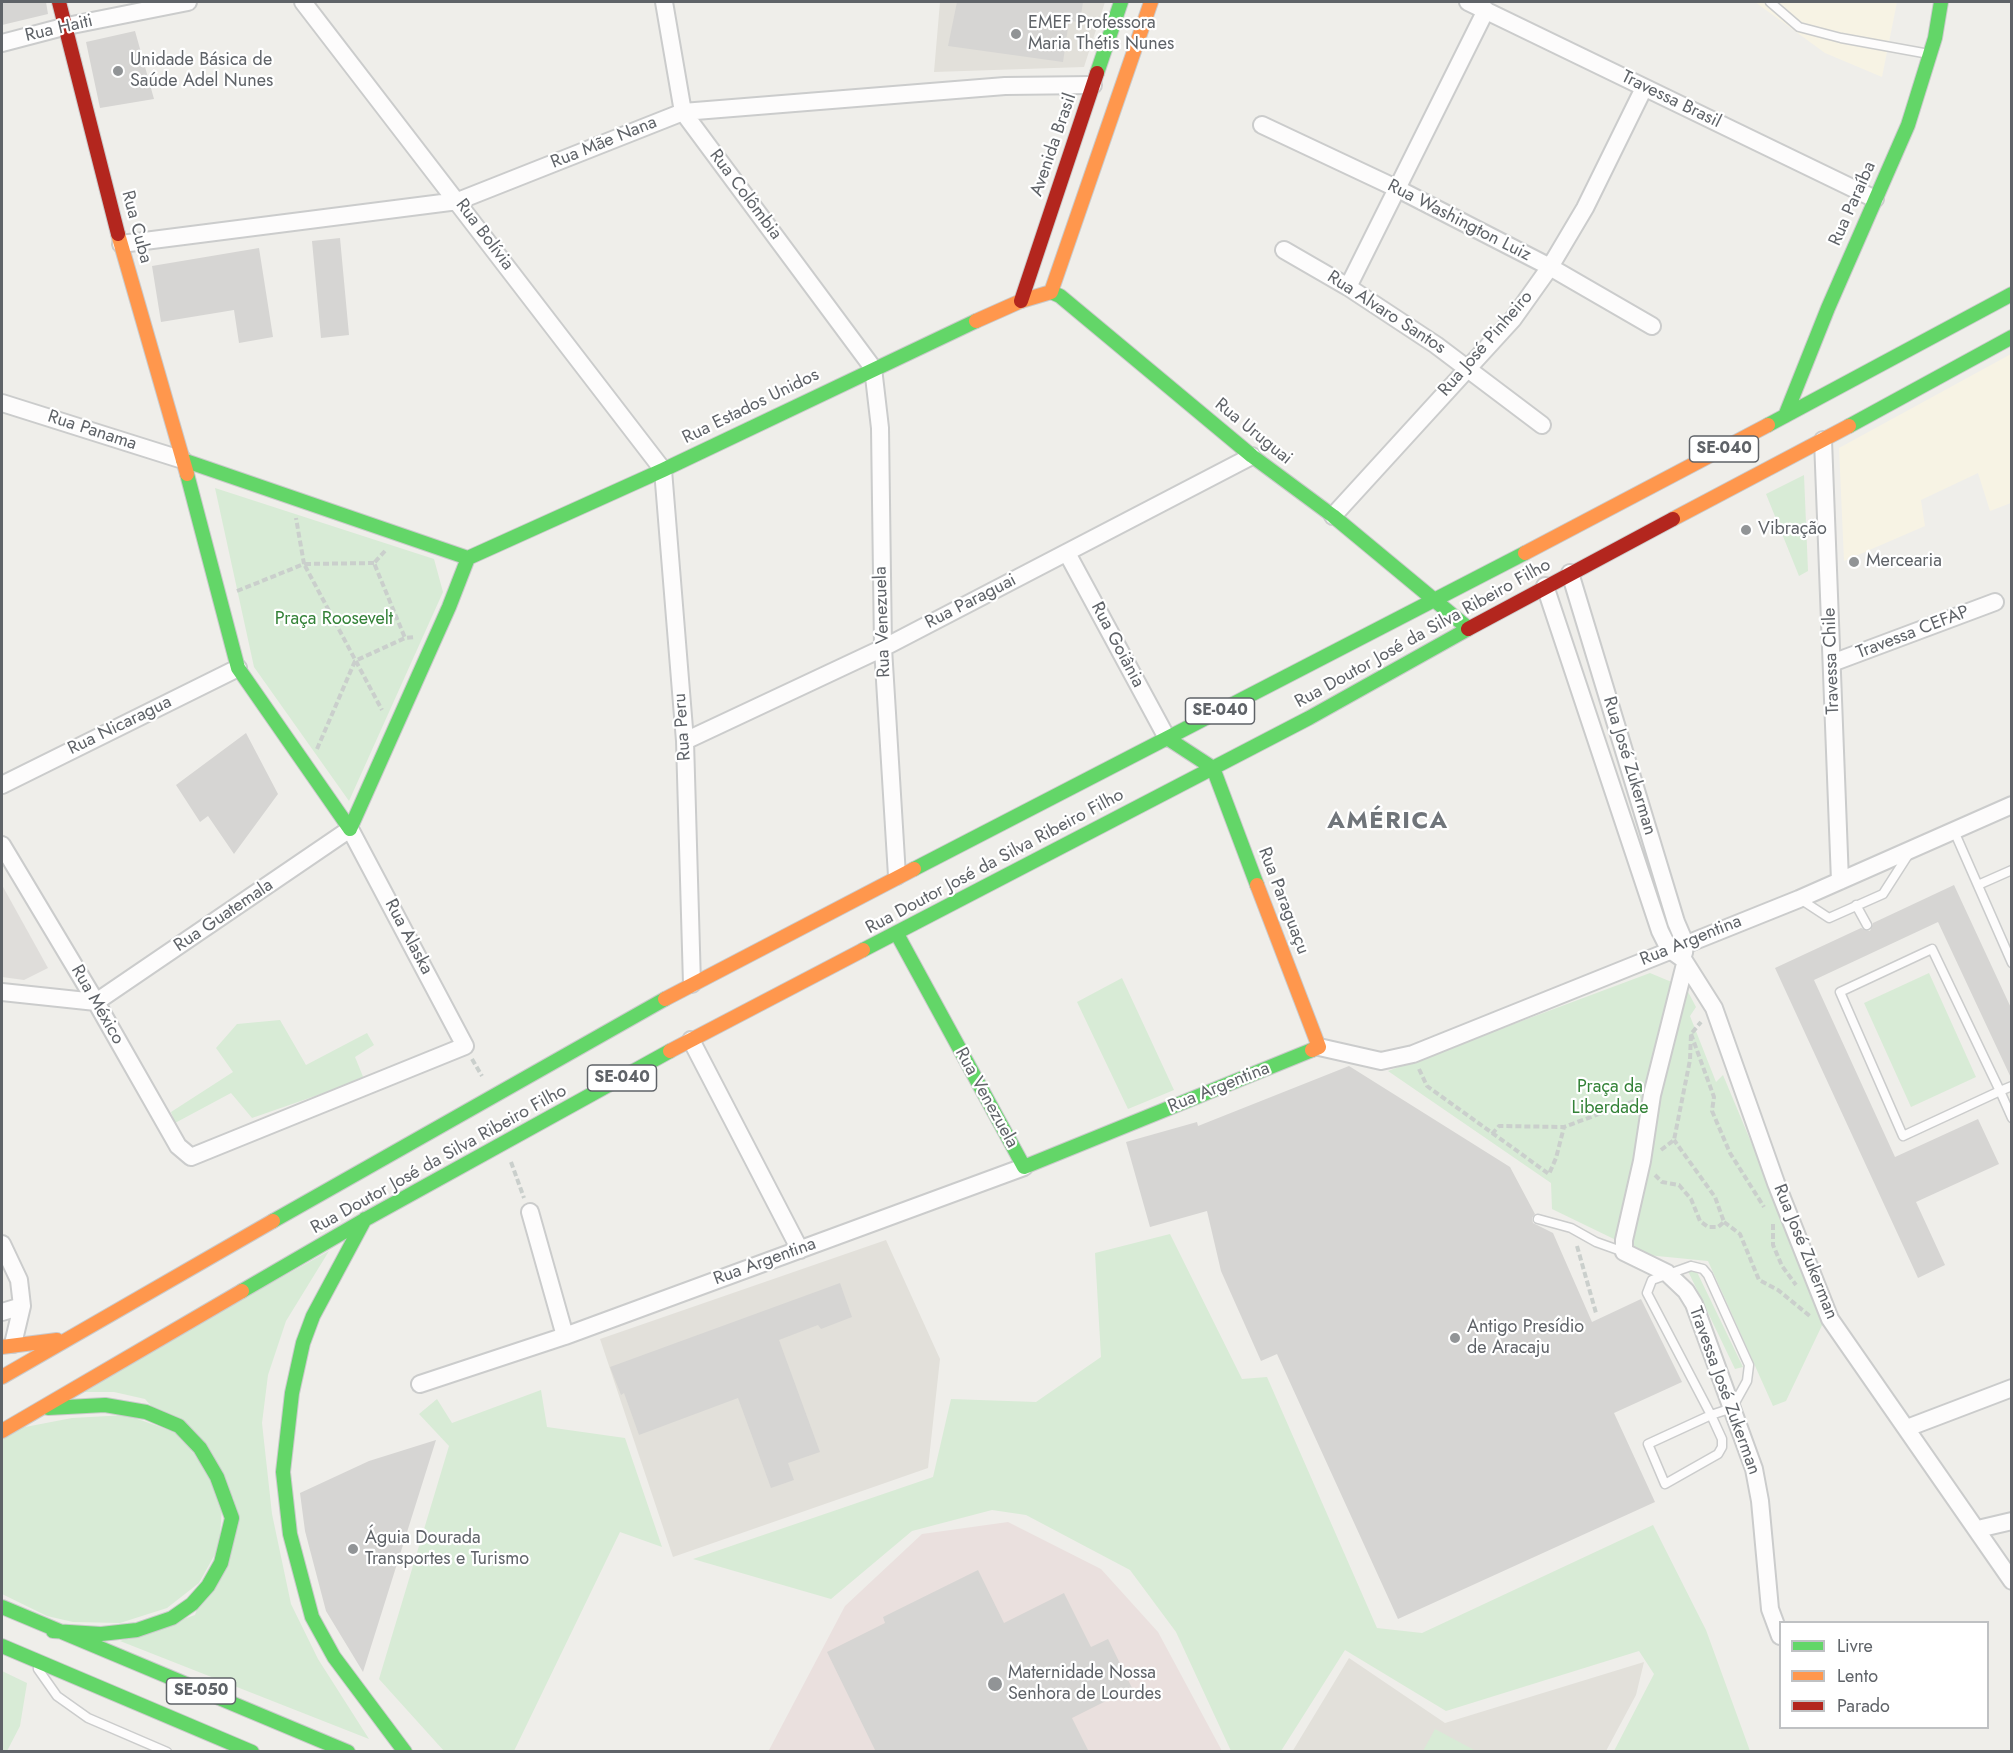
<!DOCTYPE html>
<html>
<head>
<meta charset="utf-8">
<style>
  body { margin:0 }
  #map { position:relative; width:2013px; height:1753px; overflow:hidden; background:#efeeea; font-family:Jost,sans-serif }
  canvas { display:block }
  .frame { position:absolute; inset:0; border:3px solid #5f6368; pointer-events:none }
  .legend { position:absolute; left:1779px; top:1621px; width:210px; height:108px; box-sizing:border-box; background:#fff; border:2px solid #bfc1c3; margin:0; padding:8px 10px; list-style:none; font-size:18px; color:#5f6368 }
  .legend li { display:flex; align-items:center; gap:12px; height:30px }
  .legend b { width:30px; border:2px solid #bfc1c3 }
</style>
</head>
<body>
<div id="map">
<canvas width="2013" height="1753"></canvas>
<div class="frame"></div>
<ul class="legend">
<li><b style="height:8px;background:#63d668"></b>Livre</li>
<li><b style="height:8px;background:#ff974d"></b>Lento</li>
<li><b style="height:8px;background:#b3261e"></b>Parado</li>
</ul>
</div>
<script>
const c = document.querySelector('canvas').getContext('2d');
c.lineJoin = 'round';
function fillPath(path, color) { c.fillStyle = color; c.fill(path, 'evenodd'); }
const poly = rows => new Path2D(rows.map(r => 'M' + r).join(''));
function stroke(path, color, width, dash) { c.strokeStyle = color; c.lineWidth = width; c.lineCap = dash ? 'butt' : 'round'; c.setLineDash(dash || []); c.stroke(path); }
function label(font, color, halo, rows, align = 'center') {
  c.font = font + ' Jost,sans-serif'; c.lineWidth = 4.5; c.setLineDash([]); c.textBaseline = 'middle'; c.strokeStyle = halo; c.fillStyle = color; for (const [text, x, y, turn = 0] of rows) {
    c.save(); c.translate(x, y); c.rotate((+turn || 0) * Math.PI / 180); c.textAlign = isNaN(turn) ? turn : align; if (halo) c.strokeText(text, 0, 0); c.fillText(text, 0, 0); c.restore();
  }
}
fillPath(poly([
  [1755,2,1897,2,1882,77,1825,53],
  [2011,354,2011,503,1990,511,1978,473,1921,500,1925,526,1844,561,1839,448]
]), '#f7f3e4');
fillPath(poly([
  [2,885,48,968,24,980,2,977]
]), '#dfddda');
fillPath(poly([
  [940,2,1105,2,1084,67,934,72],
  [886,1240,940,1359,928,1468,673,1557,600,1339],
  [1349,1658,1445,1723,1644,1662,1636,1695,1606,1751,1292,1752]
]), '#e2e0da');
fillPath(poly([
  [1008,1522,1101,1569,1158,1632,1222,1751,768,1752,845,1606,922,1534]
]), '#eae0de');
fillPath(poly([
  [1804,475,1808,571,1799,576,1766,494],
  [215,488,434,559,443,592,349,801,254,667],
  [1650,973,1686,988,1696,1007,1690,1016,1716,1082,1723,1075,1825,1319,1786,1401,1773,1406,1708,1261,1647,1255,1552,1209,1551,1183,1388,1071],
  [1929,973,1976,1077,1911,1107,1864,1003],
  [1122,978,1174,1090,1128,1109,1077,1002],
  [280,1020,306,1065,367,1033,374,1045,355,1057,364,1079,252,1118,231,1093,175,1123,171,1112,233,1072,216,1048,237,1024],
  [1170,1234,1242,1379,1267,1377,1377,1628,1422,1633,1653,1525,1706,1630,1750,1751,1614,1751,1654,1674,1639,1651,1446,1711,1345,1650,1281,1751,1231,1751,1176,1632,1130,1570,1026,1515,992,1510,912,1531,831,1599,693,1559,933,1477,951,1399,1036,1402,1101,1357,1095,1253],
  [329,1251,286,1321,268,1375,262,1423,272,1514,291,1604,318,1659,369,1739,120,1641,195,1615,234,1499,145,1399,114,1392,75,1392],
  [1695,1268,1743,1367,1735,1369,1687,1269],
  [541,1390,547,1427,625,1438,662,1547,620,1532,514,1751,444,1751,379,1679,449,1446,419,1414,437,1399,452,1423],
  [126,1415,175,1432,208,1471,222,1508,219,1547,199,1583,167,1608,120,1623,73,1622,47,1616,2,1594,2,1438,20,1428,72,1418],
  [2,1671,27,1683,20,1726,7,1751,2,1751],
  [1435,1729,1476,1751,1423,1751]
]), '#d8ebd6');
fillPath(poly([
  [2,2,46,2,48,14,2,25],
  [957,2,1083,2,1080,22,1069,21,1063,62,948,46],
  [135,31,154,99,100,108,86,42],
  [340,238,349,335,321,338,312,241],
  [259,248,273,337,239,343,234,310,161,322,152,266],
  [246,733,278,794,234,854,208,816,200,822,176,785],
  [1954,885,2012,1010,2012,1080,1938,922,1814,980,1895,1157,1978,1119,1999,1164,1916,1202,1945,1265,1918,1278,1775,968,1861,928,1870,931,1873,923],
  [1349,1066,1510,1167,1535,1214,1532,1218,1533,1223,1553,1233,1592,1322,1641,1299,1682,1382,1614,1413,1655,1502,1398,1619,1277,1354,1261,1361,1221,1271,1207,1211,1150,1227,1126,1142,1197,1122,1198,1126],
  [840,1283,852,1317,821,1329,818,1325,779,1340,820,1452,788,1463,794,1480,771,1488,738,1398,639,1435,624,1393,621,1395,610,1367],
  [436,1440,363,1672,326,1611,305,1531,300,1493,369,1461],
  [978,1570,1004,1623,1064,1593,1091,1647,1108,1639,1132,1688,1072,1718,1089,1752,876,1752,827,1652,885,1623,883,1617]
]), '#d6d5d3');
const lane = poly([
  [1770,2,1799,27,1841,38,1929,54],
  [1954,831,2012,963],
  [1978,885,2012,870],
  [1800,899,1829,918,1883,894,1908,855],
  [1856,905,1867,925],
  [2012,1086,2000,1091,1903,1136,1840,992,1932,949,2000,1091,2012,1118],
  [1538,1219,1571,1228,1596,1242,1624,1252],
  [1691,1266,1703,1269,1708,1275,1749,1365,1747,1381,1732,1408,1711,1415,1647,1293,1652,1280,1691,1266],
  [1711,1415,1722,1439,1722,1447,1718,1454,1665,1484,1648,1444,1711,1415],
  [38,1669,57,1696,88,1718,167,1752]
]);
const street = poly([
  [303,2,663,470,685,741,692,984],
  [664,2,683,112,873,368,880,428,883,648,897,876],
  [1468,2,1875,199],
  [2,43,67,26,188,2],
  [1262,125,1398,189,1550,267,1652,326],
  [121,244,458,201,683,112,1005,86,1093,85],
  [1284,250,1348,287,1436,345,1542,425],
  [1348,287,1486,10],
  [2,403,183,460],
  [1823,440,1840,881],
  [1333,516,1513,319,1550,267,1585,208,1644,88],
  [1067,553,1167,738],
  [1570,573,1676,922,1685,943,1684,953],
  [1545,586,1660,931,1669,949,1683,959,1714,1008,1776,1183,1830,1319,2012,1581],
  [1832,663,1995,602],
  [685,741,883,648,1252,456],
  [2,785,238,668],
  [2,845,96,1002,178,1146,191,1157,465,1046,350,829,96,1002,2,992],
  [1685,964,1652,1095,1642,1161,1624,1240,1624,1252,1667,1273,1686,1291,1694,1304,1754,1469,1760,1501,1770,1609,1780,1636],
  [691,1040,800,1250],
  [1319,1047,1381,1061,1413,1054,1799,899,2012,805],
  [530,1212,565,1336],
  [2,1244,19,1280,22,1306,13,1344],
  [2,1312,22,1306],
  [420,1384,565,1336,1024,1167],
  [1907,1428,2012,1388],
  [1978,1529,2012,1521]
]);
const fast = poly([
  [1097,73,1121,2],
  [1051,292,1060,296,1252,456,1333,516,1468,628],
  [1785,416,1828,308,1908,125,1935,38,1941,2],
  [1768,425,2012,294],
  [1849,426,2012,337],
  [183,460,468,558],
  [187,474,238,668,350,829],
  [468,558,663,470,976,321],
  [1167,738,1213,768,1257,885],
  [350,829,449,607,468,558],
  [914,869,1525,553],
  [897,934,1024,1167,1312,1050],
  [863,950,1309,718,1468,629],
  [365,1219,313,1316,303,1343,292,1393,283,1472,290,1534,312,1617,334,1657,405,1752],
  [273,1221,665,999],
  [242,1291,366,1219,670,1051],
  [48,1408,105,1405,146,1412,179,1426,200,1448,217,1477,232,1518,221,1563,208,1586,192,1604,172,1618,137,1630,101,1634,53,1631],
  [2,1607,348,1752],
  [2,1646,252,1752]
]);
const slow = poly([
  [118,234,187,474],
  [1051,292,1151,2],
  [976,321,1021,301,1051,292],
  [1673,519,1849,426],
  [1525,553,1768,425],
  [1257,885,1319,1047,1312,1050],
  [665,999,914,869],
  [670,1051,863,950],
  [2,1347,57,1340],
  [2,1377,273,1221],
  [2,1431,242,1291]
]);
const jam = poly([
  [59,2,118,234],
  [1021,301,1097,73],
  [1468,629,1673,519]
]);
stroke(lane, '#cbcccc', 11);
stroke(street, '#cbcccc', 20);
stroke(fast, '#cacacb', 16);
stroke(slow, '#cacacb', 16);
stroke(jam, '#cacacb', 16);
stroke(poly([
  [385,551,374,563,405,638],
  [374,563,304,564,382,710],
  [237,591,304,564,296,518],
  [317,749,355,661,405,638,415,637],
  [1691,1034,1714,1097,1712,1111,1730,1153,1764,1207],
  [472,1059,482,1076],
  [1419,1069,1427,1086,1549,1174,1556,1158,1564,1127],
  [1492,1134,1499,1126,1564,1127,1634,1101],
  [1661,1150,1674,1140,1690,1060,1691,1034,1701,1022],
  [511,1162,524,1198],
  [1655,1175,1662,1182,1679,1185,1691,1199,1700,1221,1708,1227,1718,1227,1724,1222,1715,1197,1674,1140],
  [1724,1222,1740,1234,1759,1280,1778,1290,1811,1317],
  [1773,1224,1773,1245,1782,1266,1796,1285],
  [1577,1246,1596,1313]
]), '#cacfcc', 4, [6, 3]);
stroke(lane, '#fdfcfc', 8);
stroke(street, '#fdfcfc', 16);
stroke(fast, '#63d668', 14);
stroke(slow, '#ff974d', 14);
stroke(jam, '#b3261e', 14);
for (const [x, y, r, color] of [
  [1016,34,6,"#919496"],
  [118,71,6,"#919496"],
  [1746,530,6,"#919496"],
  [1854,562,6,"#919496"],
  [1455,1338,6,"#919496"],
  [353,1549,6,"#919496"],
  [995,1684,8,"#919496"]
]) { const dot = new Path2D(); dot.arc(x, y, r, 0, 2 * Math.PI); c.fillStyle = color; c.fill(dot); stroke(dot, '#fff', 2); }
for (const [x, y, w] of [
  [1724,449,69],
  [1220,711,69],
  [622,1078,69],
  [201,1691,69]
]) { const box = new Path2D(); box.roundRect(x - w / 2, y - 13, w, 26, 4.5); c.fillStyle = '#fff'; c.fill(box); stroke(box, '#5f6368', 1.5); }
label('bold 16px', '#5f6368', null, [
  ["SE-040",1724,449],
  ["SE-040",1220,711],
  ["SE-040",622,1078],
  ["SE-050",201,1691]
]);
label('18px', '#5f6368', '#fff', [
  ["EMEF Professora",1028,24],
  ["Maria Thétis Nunes",1028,45],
  ["Unidade Básica de",130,61],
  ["Saúde Adel Nunes",130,82],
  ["Vibração",1758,530],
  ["Mercearia",1866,562],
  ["Antigo Presídio",1467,1328],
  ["de Aracaju",1467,1349],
  ["Águia Dourada",365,1539],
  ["Transportes e Turismo",365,1560],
  ["Maternidade Nossa",1008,1674],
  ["Senhora de Lourdes",1008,1695]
], 'left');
label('18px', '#5f6368', '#fff', [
  ["Rua Haiti",59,29,-13],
  ["Travessa Brasil",1671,100,26],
  ["Rua Mãe Nana",604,143,-22],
  ["Avenida Brasil",1054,145,-71],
  ["Rua Colômbia",745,195,53],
  ["Rua Paraíba",1853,204,-66],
  ["Rua Washington Luiz",1459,221,27],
  ["Rua Cuba",136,227,75],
  ["Rua Bolívia",484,235,53],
  ["Rua Alvaro Santos",1386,313,33],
  ["Rua José Pinheiro",1486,344,-49],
  ["Rua Estados Unidos",751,407,-26],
  ["Rua Panama",92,431,18],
  ["Rua Uruguai",1253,432,39],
  ["Rua Paraguai",971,602,-27],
  ["Rua Venezuela",883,622,-92],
  ["Travessa CEFAP",1913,633,-21],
  ["Rua Doutor José da Silva Ribeiro Filho",1423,634,-29],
  ["Rua Goiânia",1117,645,62],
  ["Travessa Chile",1832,661,-92],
  ["Rua Nicaragua",120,726,-26],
  ["Rua Peru",683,727,-94],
  ["Rua José Zukerman",1629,766,73],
  ["Rua Doutor José da Silva Ribeiro Filho",995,862,-28],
  ["Rua Paraguaçu",1283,901,69],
  ["Rua Guatemala",224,916,-34],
  ["Rua Alaska",408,937,62],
  ["Rua Argentina",1691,941,-22],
  ["Rua México",97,1005,60],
  ["Rua Argentina",1219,1088,-22],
  ["Rua Venezuela",986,1098,61],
  ["Rua Doutor José da Silva Ribeiro Filho",439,1160,-29],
  ["Rua José Zukerman",1805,1252,68],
  ["Rua Argentina",765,1262,-20],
  ["Travessa José Zukerman",1724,1391,70]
]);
label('18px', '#348238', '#fff', [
  ["Praça Roosevelt",334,620],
  ["Praça da",1610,1088],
  ["Liberdade",1610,1109]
]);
c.letterSpacing = '1.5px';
label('bold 24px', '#70757a', '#fff', [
  ["AMÉRICA",1388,822]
]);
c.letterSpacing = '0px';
</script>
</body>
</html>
